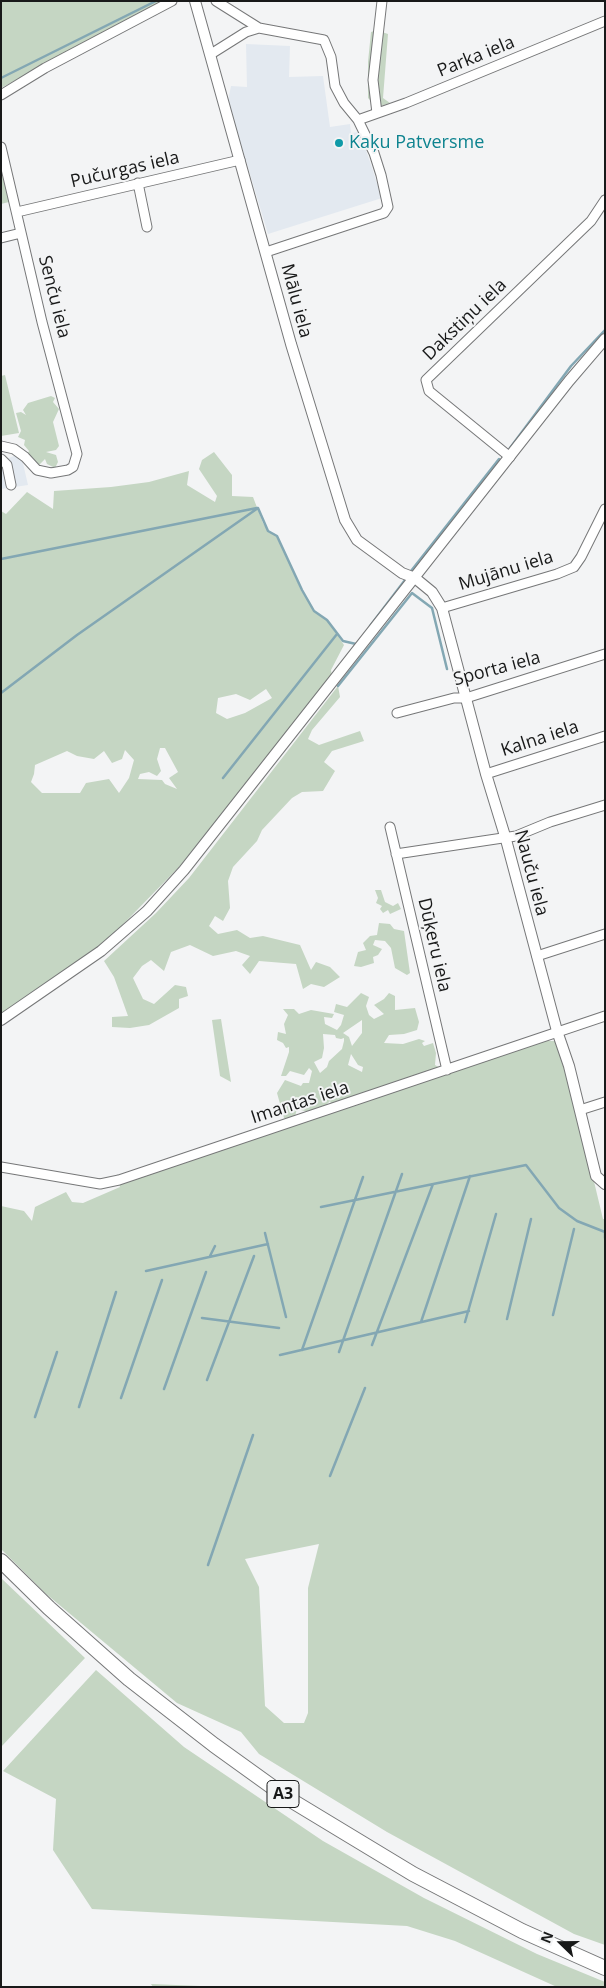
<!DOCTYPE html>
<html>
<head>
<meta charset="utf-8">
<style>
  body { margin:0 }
  #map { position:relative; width:606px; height:1988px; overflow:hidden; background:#f3f4f5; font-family:"Open Sans",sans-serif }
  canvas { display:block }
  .frame { position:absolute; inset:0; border:2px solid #181919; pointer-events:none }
  .north { position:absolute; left:536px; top:1918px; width:50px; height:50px; -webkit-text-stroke:4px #f3f4f5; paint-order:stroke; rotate:292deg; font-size:14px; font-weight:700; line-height:20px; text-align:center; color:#181919 }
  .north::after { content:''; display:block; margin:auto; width:18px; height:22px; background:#181919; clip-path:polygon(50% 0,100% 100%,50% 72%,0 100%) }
</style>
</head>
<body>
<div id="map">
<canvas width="606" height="1988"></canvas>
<div class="frame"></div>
<div class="north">N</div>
</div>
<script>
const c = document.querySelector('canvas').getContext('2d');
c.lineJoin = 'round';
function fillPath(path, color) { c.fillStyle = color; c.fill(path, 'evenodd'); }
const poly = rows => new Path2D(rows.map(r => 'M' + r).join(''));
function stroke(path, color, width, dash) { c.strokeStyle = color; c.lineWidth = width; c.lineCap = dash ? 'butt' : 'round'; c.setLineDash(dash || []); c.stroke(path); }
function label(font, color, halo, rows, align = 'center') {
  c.font = font + ' "Open Sans",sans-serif'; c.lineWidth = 4; c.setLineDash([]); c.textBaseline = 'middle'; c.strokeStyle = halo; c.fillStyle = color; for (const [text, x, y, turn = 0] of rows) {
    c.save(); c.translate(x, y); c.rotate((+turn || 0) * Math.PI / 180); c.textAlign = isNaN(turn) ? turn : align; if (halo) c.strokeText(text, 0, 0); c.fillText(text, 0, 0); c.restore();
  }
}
fillPath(poly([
  [246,44,290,46,289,77,323,76,330,127,350,124,351,133,360,132,382,198,268,234,228,101,231,86,247,87],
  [19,454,20,459,22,459,28,485,1,489,1,461]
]), '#e3e9f0');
fillPath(poly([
  [1,1,165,1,1,88],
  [374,31,370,63,370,100,368,98,368,62,371,32],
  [382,32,388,34,383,98,390,103,381,106,379,102,377,82],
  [1,170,9,202,1,204],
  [5,375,19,433,1,436,1,376],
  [51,396,55,398,53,402,59,409,53,422,59,446,56,450,46,452,56,455,58,462,55,468,47,464,45,459,39,465,32,462,27,455,29,451,24,445,25,440,18,437,21,431,16,413,21,412,26,415,23,410,28,403],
  [214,452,232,475,232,496,253,497,263,523,268,531,277,536,301,590,314,611,327,620,344,645,331,670,332,676,179,867,97,951,1,1015,1,511,6,514,27,492,53,509,54,491,111,487,149,482,189,471,187,485,215,502,217,496,199,469,202,460],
  [266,689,272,698,245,713,227,719,216,713,218,698,236,694,250,700],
  [160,748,165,748,178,772,169,778,177,789,165,784,162,780,138,779,140,774,149,772,157,776,161,771,157,759],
  [125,750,134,760,129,778,119,793,109,779,86,783,80,793,42,793,31,782,34,774,35,765,67,751,77,756,94,759,104,751,112,763,122,759],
  [338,686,340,697,312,730,308,739,319,745,360,731,364,741,332,751,324,762,335,771,323,791,302,792,292,798,262,830,257,841,233,867,228,881,230,908,223,921,215,916,209,926,218,934,237,930,250,938,263,936,300,945,311,970,316,962,330,967,340,977,324,987,311,984,303,989,296,964,259,961,250,974,242,965,250,956,236,951,213,956,190,945,171,952,164,971,151,960,142,966,133,978,143,999,154,1004,175,985,186,987,188,996,179,999,179,1008,149,1025,130,1028,112,1027,112,1017,128,1016,114,977,104,961,156,913,189,878],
  [375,890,381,890,385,902,393,906,398,903,401,909,390,914,388,910,383,913,380,909,382,906,376,903,378,898],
  [379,923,390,924,394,929,404,931,410,973,407,975,395,968,391,948,385,941,375,940,373,945,382,949,378,955,373,957,374,963,361,967,354,966,358,952,366,950,363,943,370,936,377,935],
  [361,993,369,997,366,1006,369,1015,374,1019,384,1014,374,1005,384,999,389,993,395,996,395,1010,415,1008,419,1022,417,1030,404,1034,389,1035,384,1043,403,1044,419,1039,425,1041,422,1043,424,1046,433,1043,436,1053,435,1065,442,1069,420,1078,414,1076,410,1082,358,1098,351,1097,348,1101,332,1106,330,1101,323,1108,318,1107,313,1113,297,1109,294,1120,284,1118,277,1093,285,1080,301,1086,303,1083,309,1083,312,1071,309,1068,304,1075,290,1071,286,1076,281,1076,289,1052,289,1047,286,1048,283,1043,277,1040,278,1032,286,1034,284,1024,288,1015,283,1009,294,1009,299,1014,311,1010,334,1014,332,1018,324,1017,325,1024,337,1030,341,1025,344,1015,334,1012,336,1004,347,1007],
  [362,1020,362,1033,352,1046,349,1037,343,1033],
  [323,1034,335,1035,336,1038,341,1039,344,1038,344,1041,342,1049,329,1061,327,1067,320,1073,314,1062,322,1058,324,1048],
  [351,1054,358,1065,363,1067,362,1072,348,1065],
  [221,1019,231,1082,220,1076,212,1020],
  [545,1041,557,1041,577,1111,603,1219,605,1219,605,1945,574,1934,387,1832,259,1754,241,1732,177,1703,45,1593,1,1549,1,1206,24,1211,32,1221,35,1207,66,1192,72,1202,83,1203,120,1187,119,1183],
  [319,1544,308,1588,308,1713,304,1723,284,1723,265,1706,259,1587,245,1559],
  [1,1578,85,1658,1,1747],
  [96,1670,184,1747,323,1841,424,1898,537,1954,605,1982,605,1987,557,1987,455,1941,407,1926,92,1909,53,1850,56,1799,3,1771],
  [151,1984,225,1987,153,1987]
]), '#c5d6c3');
stroke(poly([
  [1,78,156,1],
  [510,448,571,366,605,330],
  [258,508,268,531,277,536,302,590,314,611,327,620,343,641,356,644],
  [1,559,257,508],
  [411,571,499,459],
  [370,626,405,580],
  [338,686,412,593,432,608,447,669],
  [1,693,77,635,258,508],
  [223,778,337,634],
  [321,1207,526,1165,559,1208,577,1221,605,1232,605,1238],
  [265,1233,286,1317],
  [210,1256,215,1246],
  [146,1271,268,1244],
  [553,1315,574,1229],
  [202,1318,279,1328],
  [507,1319,531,1219],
  [421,1322,470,1176],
  [465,1322,496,1214],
  [372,1345,433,1184],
  [302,1350,363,1177],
  [339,1352,402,1174],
  [280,1355,469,1311],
  [207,1380,254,1256],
  [164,1389,206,1272],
  [121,1398,162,1280],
  [79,1407,116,1292],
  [35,1417,57,1352],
  [330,1476,365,1388],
  [208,1565,253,1435]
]), '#83a7b3', 2.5);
const minor = poly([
  [216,1,259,28],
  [211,54,246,32,259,28,324,40,331,57,335,86,344,103,358,120,374,153,381,175,388,207,384,213,266,252],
  [1,95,45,68,172,1],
  [377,113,373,80,382,1],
  [358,120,406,103,605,21],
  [1,147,42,322,77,454,73,467,68,470,51,473,37,470,25,457,14,449,1,446],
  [138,183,147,227],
  [17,212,240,160],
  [1,238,21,233],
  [510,457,429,391,426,380,591,221,605,200],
  [1,459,7,465,11,485],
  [442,608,557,574,574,567,581,557,605,509],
  [397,713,454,698,466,698,605,654],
  [486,774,605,736],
  [390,827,447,1070],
  [396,854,516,836,550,822,605,805],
  [537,956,605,934],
  [580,1110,605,1102],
  [1,1167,100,1184,119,1180,605,1016]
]);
const tertiary = poly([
  [195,1,291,344,345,520,357,540,402,573,415,578,432,592,442,608,486,774,505,836,557,1031,569,1066,596,1176,605,1184],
  [1,1020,101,951,147,911,184,870,569,381,605,339]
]);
const trunk = poly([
  [1,1561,49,1608,129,1679,214,1745,289,1799,413,1874,522,1931,605,1968]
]);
stroke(minor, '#767778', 11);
stroke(tertiary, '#767778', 12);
stroke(trunk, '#767778', 16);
stroke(minor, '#fff', 9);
stroke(tertiary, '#fff', 10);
stroke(trunk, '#fff', 14);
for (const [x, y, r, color] of [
  [339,143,5,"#0f9aa8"]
]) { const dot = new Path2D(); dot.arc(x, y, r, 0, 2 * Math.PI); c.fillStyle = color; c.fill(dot); stroke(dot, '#f3f4f5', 2); }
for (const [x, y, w] of [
  [283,1794,32]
]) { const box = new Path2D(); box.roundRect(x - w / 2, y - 13.5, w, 27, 4); c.fillStyle = '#f3f4f5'; c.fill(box); stroke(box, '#181919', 1); }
label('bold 16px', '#181919', null, [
  ["A3",283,1794]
]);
label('18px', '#181919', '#f3f4f5', [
  ["Parka iela",476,57,-22],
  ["Pučurgas iela",125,170,-13],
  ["Senču iela",54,297,76],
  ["Mālu iela",296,301,75],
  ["Dakstiņu iela",465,320,-44],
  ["Mujānu iela",506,571,-17],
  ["Sporta iela",497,669,-15],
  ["Kalna iela",540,739,-18],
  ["Nauču iela",531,873,75],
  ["Dūķeru iela",434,945,77],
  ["Imantas iela",300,1103,-18]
]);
label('18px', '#0d838f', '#f3f4f5', [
  ["Kaķu Patversme",349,143]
], 'left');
</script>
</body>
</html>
